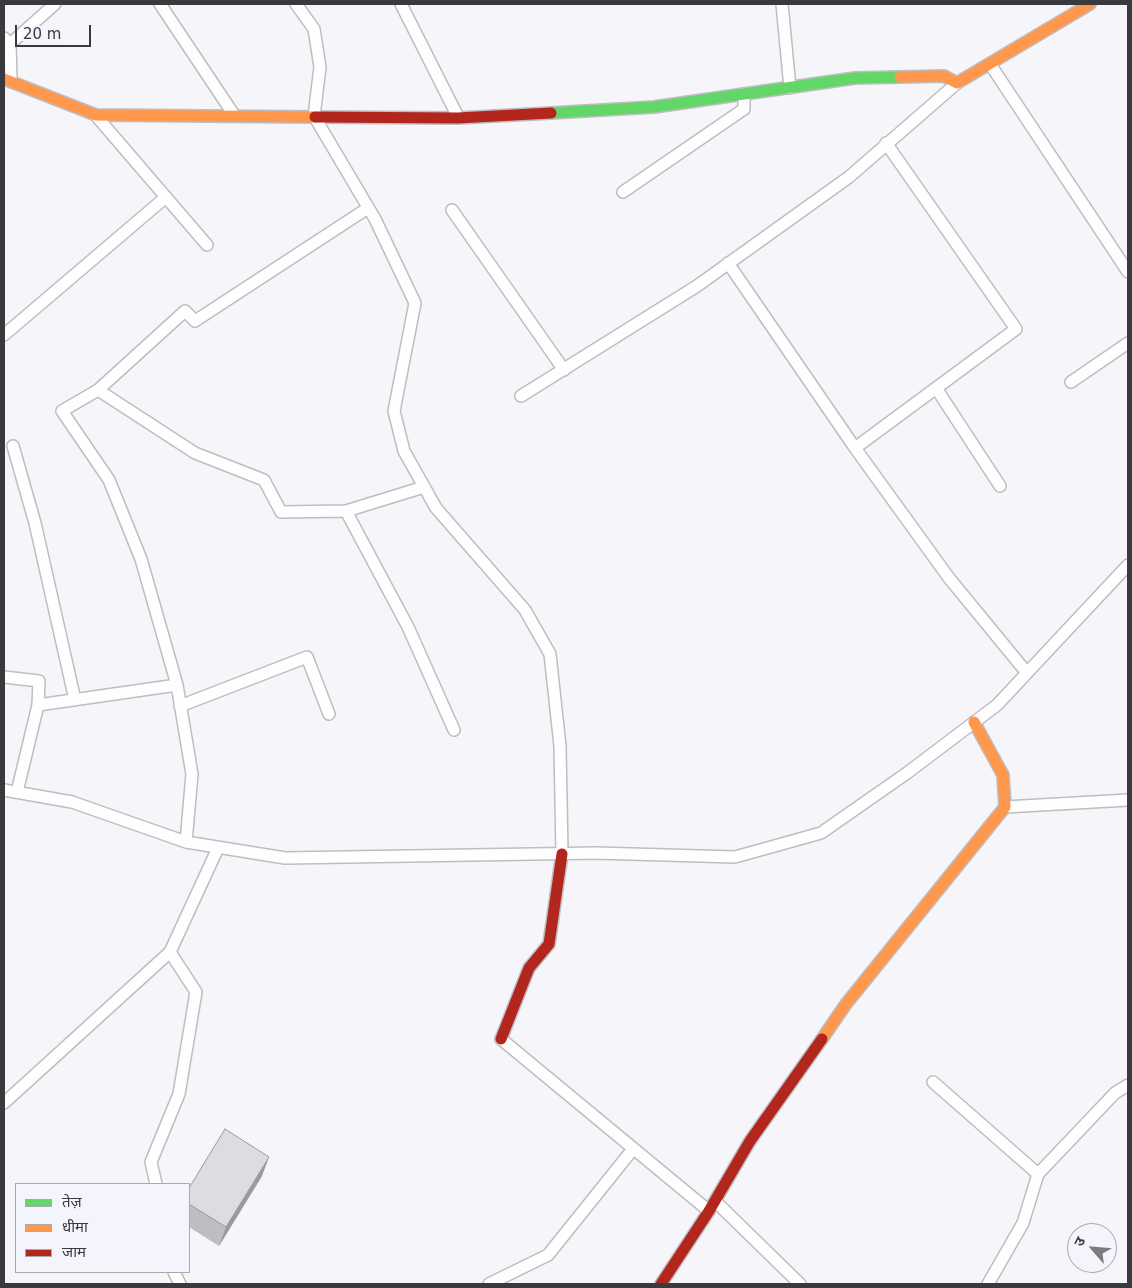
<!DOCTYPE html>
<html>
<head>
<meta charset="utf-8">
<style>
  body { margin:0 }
  #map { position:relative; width:1132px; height:1288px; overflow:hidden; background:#f5f5fa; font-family:"DejaVu Sans","Noto Sans Devanagari",sans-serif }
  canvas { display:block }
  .frame { position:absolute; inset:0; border:5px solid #393a3d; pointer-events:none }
  .legend { position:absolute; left:15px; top:1183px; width:175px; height:90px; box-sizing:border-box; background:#f3f4fc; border:1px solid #a9aab0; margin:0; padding:6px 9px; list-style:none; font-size:15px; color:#393a3d }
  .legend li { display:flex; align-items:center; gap:10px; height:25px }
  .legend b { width:25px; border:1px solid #a9aab0 }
  .north { position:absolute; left:1067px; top:1223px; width:50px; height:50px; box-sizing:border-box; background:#f3f4fc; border:1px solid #a9aab0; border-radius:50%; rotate:297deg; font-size:14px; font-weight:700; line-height:20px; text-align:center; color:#393a3d }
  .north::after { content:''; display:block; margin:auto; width:18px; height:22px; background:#7b7b7f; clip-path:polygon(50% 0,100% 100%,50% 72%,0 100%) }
  .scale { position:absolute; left:15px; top:25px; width:76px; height:22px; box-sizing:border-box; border:2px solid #393a3d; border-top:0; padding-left:6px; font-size:15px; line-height:18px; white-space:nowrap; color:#393a3d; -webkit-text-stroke:4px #f3f4fc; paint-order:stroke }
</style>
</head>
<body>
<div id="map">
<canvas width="1132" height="1288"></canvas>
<div class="frame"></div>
<ul class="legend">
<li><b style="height:6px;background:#63d668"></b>तेज़</li>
<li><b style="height:6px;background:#ff974d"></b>धीमा</li>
<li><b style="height:6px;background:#b3261e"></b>जाम</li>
</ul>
<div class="north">उ</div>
<div class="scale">20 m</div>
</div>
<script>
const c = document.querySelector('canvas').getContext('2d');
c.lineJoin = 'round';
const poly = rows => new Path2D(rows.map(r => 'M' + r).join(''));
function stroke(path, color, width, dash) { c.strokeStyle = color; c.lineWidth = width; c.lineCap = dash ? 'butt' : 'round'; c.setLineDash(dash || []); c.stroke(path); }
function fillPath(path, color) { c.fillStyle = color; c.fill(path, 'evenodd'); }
const lane = poly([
  [160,4,234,115],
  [296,4,314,29,320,67,314,116,375,219,415,303,394,411,404,451,436,508,525,610,550,654,560,746,562,854],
  [401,4,458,117],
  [782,4,790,88],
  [4,38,10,44,11,80],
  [10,44,55,4],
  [990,64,1128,272],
  [98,118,207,245],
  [623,192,744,109,744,94],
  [452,210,564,370],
  [728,263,855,448,949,578,1027,673],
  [4,335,166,197],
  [1071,382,1128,343],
  [936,388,1000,486],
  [98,390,195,453,264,480,281,512,346,511,424,487],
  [521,396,697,286,849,177,956,84],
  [13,446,35,523,75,700],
  [855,448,1016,329,886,143],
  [346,511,408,627,454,730],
  [4,677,39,681,38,705,17,792],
  [38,705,177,685],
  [180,706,307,657,329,714],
  [4,790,72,802,186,842,285,858,596,853,735,857,821,833,907,773,997,705,1128,565],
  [1005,807,1128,800],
  [186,842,192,774,177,685,141,559,109,480,62,411,98,390,185,311,195,321,368,208],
  [501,1039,709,1211],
  [933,1082,1038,1174],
  [4,1103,170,952,218,848],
  [156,1184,151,1162,179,1094,196,992,170,952],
  [715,1201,800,1284],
  [174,1272,180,1284],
  [489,1284,548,1255,633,1149],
  [988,1284,1023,1223,1038,1174,1115,1093,1128,1085]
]);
const fast = poly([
  [551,113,654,107,855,78,900,77]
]);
const slow = poly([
  [900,77,944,76,957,83,1090,4],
  [4,79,96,115,315,117],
  [822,1039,846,1004,1005,807,1003,775,974,722]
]);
const jam = poly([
  [315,117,458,118,551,113],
  [501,1039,529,968,549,944,562,854],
  [661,1284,709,1211,750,1141,822,1039]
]);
stroke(lane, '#bebec1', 14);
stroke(fast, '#bebec1', 14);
stroke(slow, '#bebec1', 14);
stroke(jam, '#bebec1', 14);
stroke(lane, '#fefefe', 11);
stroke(fast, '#63d668', 11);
stroke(slow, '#ff974d', 11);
stroke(jam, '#b3261e', 11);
fillPath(poly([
  [262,1176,219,1246,189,1227,189,1188]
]), '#bebdc1');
fillPath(poly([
  [269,1157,262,1176,219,1246,226,1227]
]), '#9b9a9d');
const building = poly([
  [225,1129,269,1157,226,1227,189,1204,189,1188,225,1129]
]);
fillPath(building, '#dddce0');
stroke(building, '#9b9a9d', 1);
</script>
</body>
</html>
